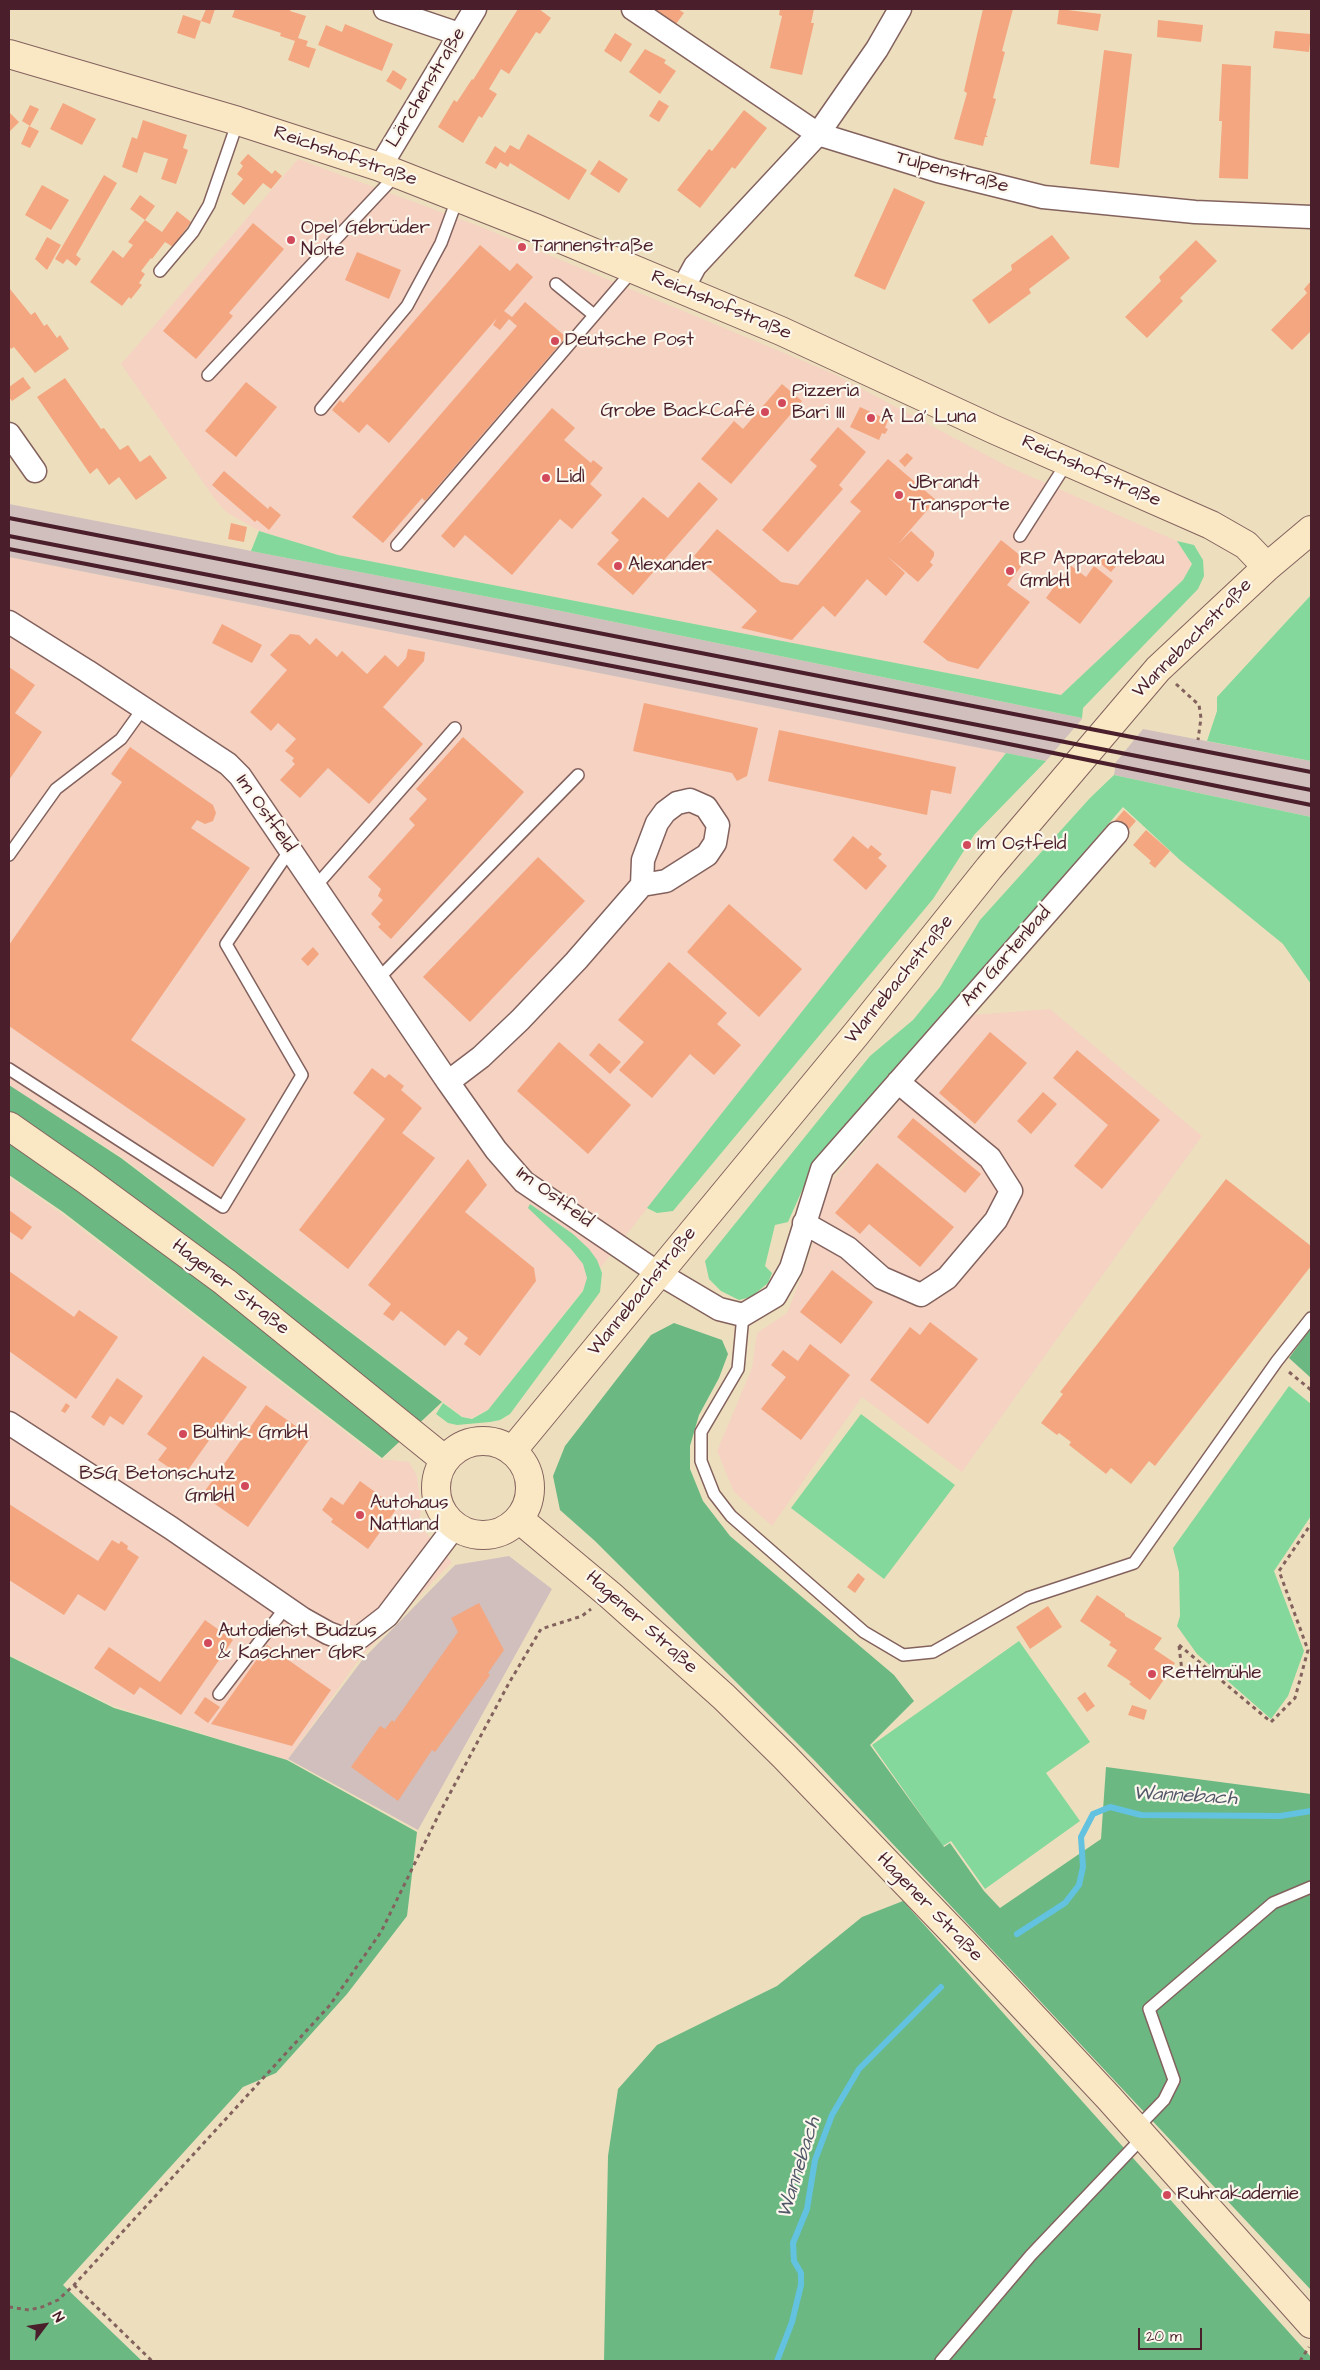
<!DOCTYPE html>
<html>
<head>
<meta charset="utf-8">
<style>
  body { margin:0 }
  #map { position:relative; width:1320px; height:2370px; overflow:hidden; background:#eddfbe; font-family:"Architects Daughter",sans-serif }
  canvas { display:block }
  .frame { position:absolute; inset:0; border:10px solid #4a1f2b; pointer-events:none }
  .north { position:absolute; left:20px; top:2300px; width:50px; height:50px; -webkit-text-stroke:4px #fbf7ec; paint-order:stroke; rotate:59deg; font-size:14px; font-weight:700; line-height:20px; text-align:center; color:#4a1f2b }
  .north::after { content:''; display:block; margin:auto; width:18px; height:22px; background:#4a1f2b; clip-path:polygon(50% 0,100% 100%,50% 72%,0 100%) }
  .scale { position:absolute; left:1138px; top:2328px; width:64px; height:22px; box-sizing:border-box; border:2px solid #4a1f2b; border-top:0; padding-left:6px; font-size:15px; line-height:18px; white-space:nowrap; color:#4a1f2b; -webkit-text-stroke:4px #fbf7ec; paint-order:stroke }
</style>
</head>
<body>
<div id="map">
<canvas width="1320" height="2370"></canvas>
<div class="frame"></div>
<div class="north">N</div>
<div class="scale">20 m</div>
</div>
<script>
const c = document.querySelector('canvas').getContext('2d');
c.lineJoin = 'round';
function fillPath(path, color) { c.fillStyle = color; c.fill(path, 'evenodd'); }
const poly = rows => new Path2D(rows.map(r => 'M' + r).join(''));
function stroke(path, color, width, dash) { c.strokeStyle = color; c.lineWidth = width; c.lineCap = dash ? 'butt' : 'round'; c.setLineDash(dash || []); c.stroke(path); }
function label(font, color, halo, rows, align = 'center') {
  c.font = font + ' "Architects Daughter",sans-serif'; c.lineWidth = 4.5; c.setLineDash([]); c.textBaseline = 'middle'; c.strokeStyle = halo; c.fillStyle = color; for (const [text, x, y, turn = 0] of rows) {
    c.save(); c.translate(x, y); c.rotate((+turn || 0) * Math.PI / 180); c.textAlign = isNaN(turn) ? turn : align; if (halo) c.strokeText(text, 0, 0); c.fillText(text, 0, 0); c.restore();
  }
}
fillPath(poly([
  [298,159,484,228,832,373,1007,466,1177,541,1192,564,1183,580,1061,695,338,555,259,531,226,512,214,498,121,364],
  [9,557,1006,753,489,1409,472,1418,463,1417,122,1157,9,1086],
  [1050,1009,1202,1136,962,1472,862,1397,772,1526,734,1492,717,1451,752,1368,757,1333,787,1313,808,1260,829,1184,971,1015],
  [9,1177,62,1214,380,1459,409,1462,417,1476,421,1511,418,1524,452,1562,360,1658,287,1760,114,1706,9,1655]
]), '#f5d2c2');
fillPath(poly([
  [9,504,556,610,1082,718,1082,719,1046,761,9,557],
  [1143,729,1311,761,1311,817,1114,775,1116,762],
  [509,1556,552,1589,418,1830,288,1759,363,1659,455,1565]
]), '#d1bfbd');
fillPath(poly([
  [259,531,338,555,1061,695,1183,580,1192,564,1177,541,1194,545,1203,560,1204,576,1198,589,1083,708,1082,718,556,610,251,551],
  [1311,595,1311,761,1207,741,1217,711,1217,697],
  [1006,753,1046,761,974,835,933,899,673,1211,657,1213,647,1208],
  [1114,775,1311,817,1311,984,1283,944,1180,860,1123,807,812,1168,788,1222,775,1225,765,1266,772,1273,768,1283,751,1297,739,1300,721,1291,709,1279,705,1261,870,1056,913,1020,940,987,980,920,1090,798],
  [530,1204,573,1234,589,1249,597,1260,602,1273,600,1292,510,1414,500,1420,490,1422,457,1425,448,1423,436,1414,443,1403,462,1417,472,1419,488,1410,583,1291,587,1278,583,1264,571,1249,528,1208],
  [1289,1386,1311,1404,1311,1516,1274,1571,1304,1651,1288,1696,1271,1719,1197,1654,1177,1626,1180,1616,1179,1572,1173,1548],
  [861,1414,955,1485,884,1579,791,1508],
  [1019,1641,1090,1742,1046,1773,1080,1821,985,1889,951,1841,943,1846,872,1745]
]), '#84d89b');
fillPath(poly([
  [9,1085,121,1158,442,1402,382,1458,63,1212,9,1175],
  [674,1323,722,1340,728,1354,719,1378,699,1415,690,1446,690,1469,703,1501,730,1536,894,1675,914,1701,870,1745,944,1847,950,1843,984,1891,1000,1908,1101,1839,1106,1767,1311,1794,1311,2290,815,1761,595,1541,560,1510,553,1476,565,1446,651,1335],
  [1311,1328,1311,1378,1289,1358],
  [9,1656,114,1708,287,1760,417,1832,407,1916,347,1994,276,2073,243,2087,63,2285,142,2361,9,2361],
  [903,1901,1311,2357,1311,2361,604,2361,608,2156,618,2089,657,2045,777,1986,862,1917]
]), '#6bb883');
stroke(poly([
  [1017,1934,1065,1903,1079,1885,1083,1867,1081,1837,1093,1814,1110,1807,1141,1815,1280,1816,1311,1811],
  [777,2361,792,2322,801,2285,801,2273,794,2261,793,2243,807,2209,815,2160,832,2115,859,2069,941,1987]
]), '#62c2e0', 6);
fillPath(poly([
  [206,9,215,9,210,24,201,21],
  [235,9,291,9,290,11,306,16,298,38,308,41,306,46,316,49,309,68,288,60,295,41,280,36,281,33,232,17],
  [518,9,539,9,551,18,540,34,536,32,509,74,501,69,489,89,497,94,482,118,479,116,463,143,438,127,454,100,457,102,472,79,473,80],
  [653,9,678,9,684,13,676,24],
  [780,9,814,9,811,23,814,23,802,75,770,68,782,16,779,15],
  [983,9,1013,9,1002,51,1005,52,993,98,996,99,986,135,988,137,985,137,983,146,954,139,967,93,964,91],
  [1059,9,1101,14,1098,31,1057,24],
  [183,15,201,21,195,39,177,33],
  [1158,20,1203,25,1201,42,1157,37],
  [345,24,393,44,382,71,318,45,326,25,342,32],
  [1275,31,1311,34,1309,52,1273,48],
  [615,33,632,44,621,62,604,51],
  [645,49,666,60,664,63,676,71,660,94,629,72],
  [1104,50,1132,54,1119,168,1090,164],
  [1222,64,1251,66,1248,179,1219,178,1222,121,1219,121],
  [393,70,407,79,401,90,386,81],
  [659,100,669,106,659,122,649,116],
  [63,103,96,119,82,145,50,129],
  [30,105,39,109,30,126,22,121],
  [744,110,767,128,735,169,732,167,700,208,677,190,709,149,712,151],
  [9,112,19,122,9,132],
  [143,120,187,135,183,148,188,150,176,184,161,179,168,159,144,152,137,173,122,167,132,137,137,139],
  [29,126,39,131,30,148,21,144],
  [528,134,587,170,569,200,510,163,508,167,500,162,496,169,485,163,495,146,505,153,510,145,519,150],
  [248,154,272,174,275,170,282,176,271,189,263,183,244,205,231,194,243,179,237,174,243,166,240,163],
  [599,160,628,179,619,193,590,174],
  [104,175,117,183,76,255,81,259,76,266,67,259,63,264,55,259],
  [42,185,69,200,51,230,25,215],
  [894,188,925,202,885,290,854,276],
  [140,195,155,206,145,220,130,209],
  [177,211,191,222,173,247,165,242,152,259,151,258,141,271,145,274,139,283,142,285,131,299,129,297,122,306,90,282,113,250,123,258,133,245,128,242,145,220,162,232],
  [253,223,284,249,229,313,233,316,196,359,163,331],
  [1052,235,1070,258,1029,289,1031,293,989,324,972,300,1012,270,1011,265],
  [47,237,61,245,47,270,35,259],
  [1196,240,1217,261,1180,298,1183,301,1147,338,1125,317,1161,281,1159,277],
  [480,245,510,271,517,263,533,277,504,311,512,317,525,302,566,337,425,501,422,498,383,543,352,517,517,326,509,319,500,330,493,325,497,318,389,443,367,424,359,433,332,410,340,400,343,403],
  [357,252,401,270,389,299,345,280],
  [1311,281,1311,331,1292,350,1271,330,1307,293,1304,289],
  [10,289,31,315,35,312,44,326,47,324,57,338,60,335,69,349,35,373,14,347,11,349,9,346],
  [23,377,31,388,12,401,9,397,9,387],
  [65,378,101,429,104,428,120,450,128,445,140,462,150,455,167,478,136,500,119,477,109,485,97,468,90,474,37,397],
  [246,382,277,407,236,457,205,431],
  [782,384,802,401,731,484,701,459,734,421,743,429],
  [860,407,888,420,885,428,888,429,885,434,882,433,879,440,850,427],
  [552,408,575,428,564,440,591,463,593,460,603,468,590,484,602,495,572,529,560,519,512,575,465,535,454,548,441,536],
  [838,427,866,452,839,485,843,489,788,552,762,530,817,466,810,460],
  [907,453,913,458,905,467,899,461],
  [888,459,936,500,898,544,911,531,934,552,934,556,930,562,933,565,918,582,887,556,905,573,886,596,867,579,835,617,823,606,792,640,741,628,757,611,694,556,717,529,781,582,798,585,861,511,850,502],
  [224,471,268,509,270,506,281,515,269,530,257,520,255,522,212,485],
  [699,482,718,499,633,595,597,564,619,540,611,533,643,497,668,518],
  [231,523,247,527,244,542,228,539],
  [1001,540,1026,560,1007,585,1030,602,978,669,948,661,923,642],
  [1103,554,1117,565,1111,572,1097,561],
  [1070,565,1086,577,1094,566,1113,581,1080,624,1046,598],
  [222,624,262,645,252,663,212,643],
  [290,634,299,635,310,645,316,638,337,657,342,651,367,674,385,655,398,667,406,658,408,649,425,652,424,661,359,734,383,707,423,744,369,804,328,768,300,798,280,780,295,764,292,761,294,758,285,751,296,739,278,723,271,731,250,712,287,670,270,655],
  [9,667,35,685,15,713,42,732,9,780],
  [644,703,758,728,747,776,737,781,732,773,633,751],
  [779,730,956,767,951,794,931,790,927,815,768,781],
  [463,737,524,792,391,939,378,927,381,924,371,914,383,900,378,896,381,889,368,877,415,825,409,819,427,799,416,789],
  [130,747,213,805,216,813,213,821,205,824,197,820,191,828,250,868,131,1040,246,1119,213,1167,9,1026,9,945,122,782,111,774],
  [1124,810,1136,821,1124,835,1112,824],
  [1146,830,1170,851,1155,868,1149,863,1151,861,1133,845],
  [853,836,868,849,871,845,882,854,878,858,887,866,866,890,833,860],
  [538,857,585,901,470,1022,423,977],
  [729,904,802,969,759,1017,687,952],
  [313,947,319,954,308,966,301,959],
  [669,962,727,1013,717,1024,741,1045,714,1075,690,1054,652,1098,619,1070,644,1042,618,1020],
  [990,1032,1027,1063,975,1124,939,1093],
  [559,1042,631,1105,588,1154,517,1091],
  [599,1043,621,1062,610,1074,589,1055],
  [1077,1050,1160,1120,1102,1189,1074,1166,1108,1125,1053,1078],
  [372,1068,385,1078,389,1074,404,1086,401,1090,422,1108,402,1133,435,1158,348,1269,299,1230,385,1119,353,1093],
  [1043,1092,1057,1104,1031,1134,1017,1121],
  [913,1118,981,1174,965,1193,897,1137],
  [468,1159,487,1185,465,1212,534,1268,536,1281,480,1356,464,1344,468,1338,458,1330,445,1346,401,1311,393,1321,383,1314,391,1304,368,1285],
  [877,1163,954,1227,920,1267,869,1224,860,1234,835,1213],
  [1226,1179,1311,1246,1311,1266,1155,1466,1149,1461,1131,1484,1111,1468,1106,1474,1069,1445,1071,1442,1059,1433,1057,1435,1041,1423,1063,1394,1060,1392],
  [9,1210,32,1227,22,1240,9,1231],
  [832,1270,873,1302,841,1344,800,1312],
  [9,1271,74,1317,79,1310,118,1337,76,1399,9,1351],
  [930,1322,978,1359,928,1424,870,1380,910,1327,920,1335],
  [810,1344,850,1375,801,1440,761,1409,786,1377,771,1365,783,1350,798,1361],
  [203,1356,247,1387,183,1477,158,1460,167,1448,147,1434],
  [117,1378,143,1396,123,1425,110,1416,104,1426,91,1417],
  [66,1403,70,1406,65,1413,61,1411],
  [266,1405,311,1437,248,1527,202,1495],
  [360,1481,397,1508,368,1549,331,1522,333,1519,322,1510,331,1497,343,1505],
  [9,1504,98,1561,112,1540,119,1544,121,1541,128,1546,127,1549,139,1557,105,1611,78,1594,64,1615,9,1580],
  [858,1573,865,1579,855,1593,847,1587],
  [1097,1595,1125,1614,1125,1616,1162,1638,1154,1649,1175,1663,1150,1700,1129,1684,1131,1682,1127,1679,1107,1666,1117,1650,1109,1645,1111,1642,1080,1621],
  [479,1603,504,1650,488,1673,490,1675,435,1752,432,1750,398,1801,351,1767,380,1726,385,1729,392,1720,394,1722,458,1632,451,1618],
  [1048,1606,1062,1627,1030,1649,1016,1627],
  [205,1620,233,1640,181,1715,140,1687,134,1695,94,1668,109,1647,160,1682],
  [267,1645,331,1690,292,1746,211,1724],
  [1085,1692,1095,1706,1087,1712,1077,1698],
  [205,1697,220,1707,208,1723,194,1713],
  [1132,1705,1147,1710,1144,1720,1128,1715]
]), '#f4a680');
const lane = poly([
  [160,271,193,232,209,205,238,121],
  [556,284,594,315],
  [208,375,396,175],
  [321,409,407,306,441,243,458,197],
  [1020,536,1068,461],
  [397,545,634,269],
  [9,855,56,789,121,739,144,707],
  [315,887,455,728],
  [378,979,578,775],
  [9,1069,223,1207,302,1075,226,944,290,850],
  [743,1315,738,1369,701,1432,701,1461,714,1494,731,1516,864,1632,903,1655,933,1652,1028,1598,1134,1563,1277,1361,1311,1318],
  [219,1694,286,1607],
  [1136,2129,1164,2100,1174,2080,1149,2009,1273,1903,1311,1887],
  [941,2361,1031,2255,1143,2137]
]);
const street = poly([
  [385,9,459,34],
  [633,9,818,134,938,171,1043,197,1195,212,1311,217],
  [380,167,475,9],
  [682,290,695,266,818,134,877,49,900,9],
  [9,434,35,471],
  [9,622,87,671,228,764,240,776,448,1082,481,1057,520,1020,576,961,642,885,643,860,657,823,665,812,677,803,690,800,706,807,718,825,715,843,707,855,666,881,642,885],
  [448,1082,496,1150,524,1182,658,1273,719,1309,743,1315,775,1296,791,1268,822,1169,1117,833],
  [804,1223,848,1248,882,1278,921,1295,947,1278,996,1220,1011,1191,990,1158,898,1082],
  [9,1423,171,1528,303,1619,328,1633,341,1638,352,1639,360,1637,387,1616,455,1526]
]);
const secondary = poly([
  [9,54,238,121,380,167,535,228,781,331,995,430,1211,525,1246,545,1267,567],
  [9,1126,85,1179,225,1282,445,1460],
  '436 1488a47 47 0 1 1 94 0a47 47 0 1 1-94 0Z',
  [512,1451,857,1033,989,868,1158,669,1267,567,1311,530],
  [519,1519,610,1595,724,1697,785,1757,962,1941,1109,2098,1311,2324]
]);
stroke(lane, '#83625e', 14);
stroke(street, '#83625e', 25);
stroke(secondary, '#83625e', 30);
stroke(poly([
  [1176,684,1199,705,1201,718,1198,740],
  [1289,1372,1311,1390],
  [1179,1645,1271,1722,1295,1698,1308,1650,1279,1571,1311,1524],
  [1179,1646,1182,1671],
  [74,2285,152,2361],
  [9,2307,29,2310,42,2307,58,2300,74,2285,330,2005,381,1932,440,1812,509,1683,541,1629,582,1616,591,1609],
  [1300,2361,1309,2347]
]), '#83625e', 3, [4, 4]);
stroke(lane, '#fff', 11);
stroke(street, '#fff', 22);
stroke(secondary, '#fae7c3', 28);
stroke(poly([
  [9,518,1311,772],
  [9,536,1311,790],
  [9,549,880,718,1311,805]
]), '#4a1f2b', 4);
for (const [x, y, r, color] of [
  [291,240,5,"#d1495b"],
  [522,247,5,"#d1495b"],
  [555,341,5,"#d1495b"],
  [782,403,5,"#d1495b"],
  [765,412,5,"#d1495b"],
  [871,418,5,"#d1495b"],
  [546,478,5,"#d1495b"],
  [899,495,5,"#d1495b"],
  [618,566,5,"#d1495b"],
  [1010,571,5,"#d1495b"],
  [967,845,5,"#d1495b"],
  [183,1434,5,"#d1495b"],
  [245,1486,5,"#d1495b"],
  [360,1515,5,"#d1495b"],
  [208,1643,5,"#d1495b"],
  [1152,1674,5,"#d1495b"],
  [1167,2195,5,"#d1495b"]
]) { const dot = new Path2D(); dot.arc(x, y, r, 0, 2 * Math.PI); c.fillStyle = color; c.fill(dot); stroke(dot, '#fbf7ec', 2); }
label('19px', '#4a1f2b', '#fbf7ec', [
  ["Lärchenstraße",427,88,-59],
  ["Reichshofstraße",345,157,19],
  ["Tulpenstraße",952,173,15],
  ["Reichshofstraße",721,306,23],
  ["Reichshofstraße",1091,472,24],
  ["Wannebachstraße",1193,639,-45],
  ["Im Ostfeld",265,814,55],
  ["Am Gartenbad",1007,957,-49],
  ["Wannebachstraße",900,980,-51],
  ["Im Ostfeld",554,1198,36],
  ["Hagener Straße",230,1288,38],
  ["Wannebachstraße",643,1292,-51],
  ["Hagener Straße",641,1623,42],
  ["Hagener Straße",929,1908,46]
]);
label('19px', '#4a1f2b', '#fbf7ec', [
  ["Opel Gebrüder",301,229],
  ["Nolte",301,251],
  ["Tannenstraße",532,247],
  ["Deutsche Post",565,341],
  ["Pizzeria",792,392],
  ["Bari III",792,414],
  ["Grobe BackCafé",755,412,"right"],
  ["A La' Luna",881,418],
  ["Lidl",556,478],
  ["JBrandt",909,484],
  ["Transporte",909,506],
  ["RP Apparatebau",1020,560],
  ["GmbH",1020,582],
  ["Alexander",628,566],
  ["Im Ostfeld",977,845],
  ["Bultink GmbH",193,1434],
  ["BSG Betonschutz",235,1475,"right"],
  ["GmbH",235,1497,"right"],
  ["Autohaus",370,1504],
  ["Nattland",370,1526],
  ["Autodienst Budzus",218,1632],
  ["& Kaschner GbR",218,1654],
  ["Rettelmühle",1162,1674],
  ["Ruhrakademie",1177,2195]
], 'left');
label('italic 20px', '#52586a', '#fbf7ec', [
  ["Wannebach",1185,1797,3],
  ["Wannebach",800,2168,-73]
]);
</script>
</body>
</html>
